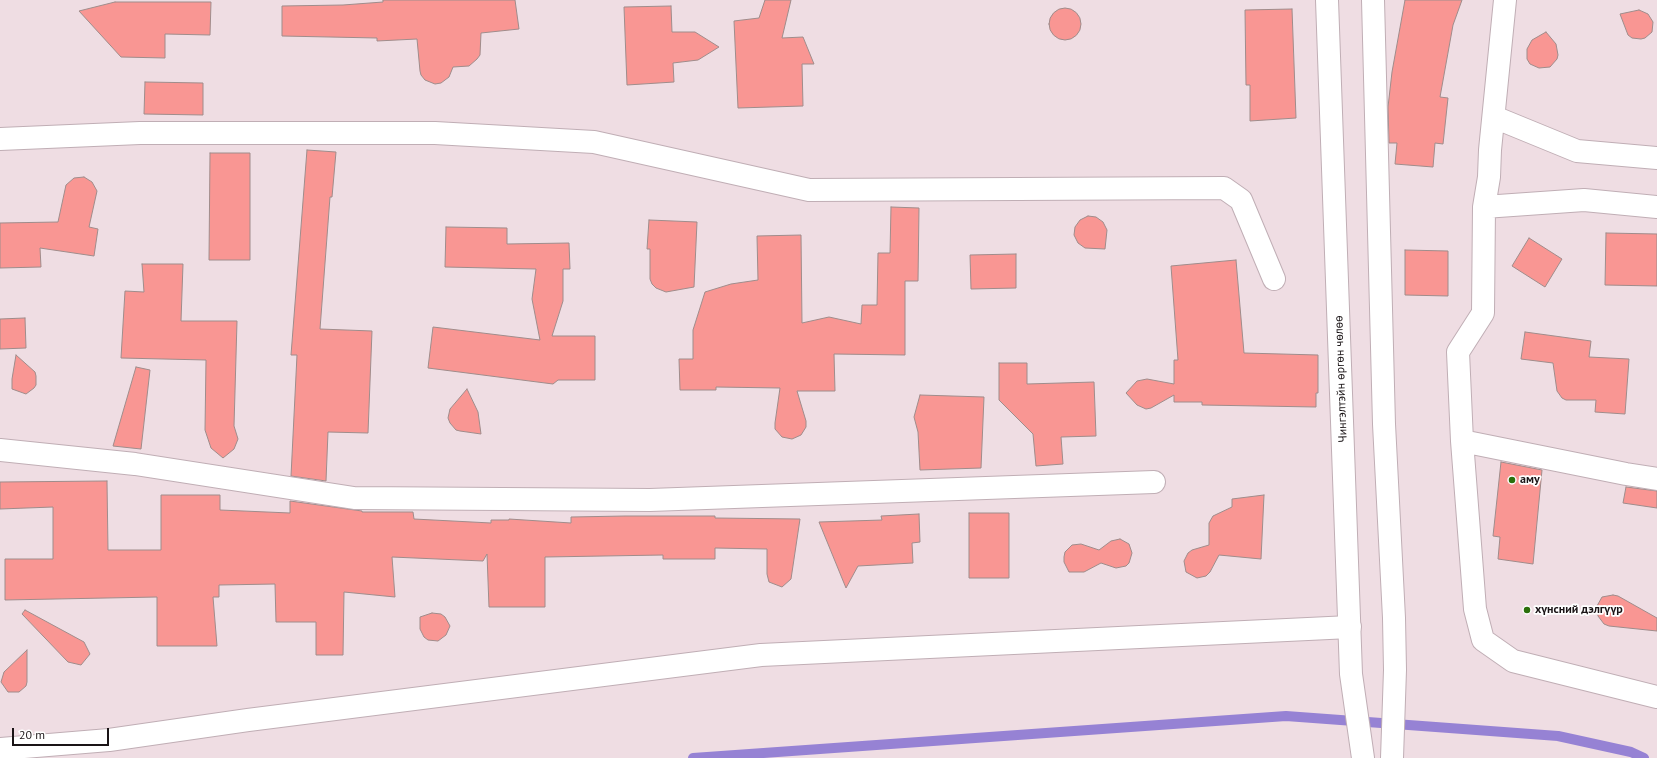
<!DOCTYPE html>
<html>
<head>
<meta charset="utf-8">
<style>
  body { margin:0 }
  #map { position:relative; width:1657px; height:758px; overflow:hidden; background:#efdde3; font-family:"PT Sans",sans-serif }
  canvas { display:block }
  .scale { position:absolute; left:12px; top:728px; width:97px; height:18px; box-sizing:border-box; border:2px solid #1a1416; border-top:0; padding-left:5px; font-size:12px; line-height:14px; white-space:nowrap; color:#1a1416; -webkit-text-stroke:3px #fff; paint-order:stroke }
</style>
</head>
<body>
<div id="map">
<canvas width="1657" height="758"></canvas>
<div class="scale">20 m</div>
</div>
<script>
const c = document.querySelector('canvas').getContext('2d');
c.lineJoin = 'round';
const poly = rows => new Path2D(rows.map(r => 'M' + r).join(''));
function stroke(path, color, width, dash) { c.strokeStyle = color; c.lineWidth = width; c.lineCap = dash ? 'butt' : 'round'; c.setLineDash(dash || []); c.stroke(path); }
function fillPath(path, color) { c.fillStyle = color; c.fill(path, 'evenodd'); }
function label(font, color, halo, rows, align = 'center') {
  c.font = font + ' "PT Sans",sans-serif'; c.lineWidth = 3.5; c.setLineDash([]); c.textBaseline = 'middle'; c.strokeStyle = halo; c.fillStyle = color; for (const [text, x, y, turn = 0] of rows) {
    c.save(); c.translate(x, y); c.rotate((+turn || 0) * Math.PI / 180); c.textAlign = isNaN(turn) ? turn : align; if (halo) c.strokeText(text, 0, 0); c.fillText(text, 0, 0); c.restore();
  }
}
stroke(poly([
  [693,758,1286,716,1558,736,1631,752,1644,758]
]), '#9682d4', 10);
const building = poly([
  [383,0,515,0,519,29,481,33,480,55,477,59,469,66,453,67,449,77,441,83,435,84,425,80,421,75,420,71,417,39,377,41,377,38,282,36,282,6,343,5,383,2,383,0],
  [765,0,791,0,782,38,803,37,814,64,802,64,803,106,738,108,734,21,759,18,765,0],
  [1405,0,1462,0,1453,25,1440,97,1448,98,1443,144,1435,143,1433,167,1395,164,1397,143,1389,143,1388,107,1392,72,1405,0],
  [115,2,211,2,210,35,165,34,165,58,121,57,79,11,115,2],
  [671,6,672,32,695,32,719,47,698,60,673,63,674,82,627,85,624,7,671,6],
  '1049 24a16 16 0 1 1 32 0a16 16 0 1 1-32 0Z',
  [1292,9,1296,118,1250,121,1250,85,1246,85,1245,10,1292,9],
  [1639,10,1648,14,1653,22,1652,32,1645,38,1641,39,1632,38,1628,35,1620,14,1639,10],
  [1546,32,1556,44,1558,55,1557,59,1550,67,1539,68,1530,64,1527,59,1527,49,1532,40,1546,32],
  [145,82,203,83,203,115,144,114,145,82],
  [307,150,336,152,332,197,330,197,320,329,372,331,368,433,328,432,326,481,291,476,297,355,291,355,307,150],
  [210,153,250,153,250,260,209,260,210,153],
  [84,177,92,182,97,191,89,227,98,229,94,256,40,248,41,267,0,268,0,223,58,222,66,185,74,178,84,177],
  [891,207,919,208,918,281,905,281,905,355,834,354,835,391,797,391,806,421,806,427,801,435,792,439,782,437,775,429,775,423,780,388,716,387,716,390,680,390,679,359,693,359,693,330,705,292,731,284,758,280,757,236,801,235,802,323,829,317,861,324,862,305,877,305,878,253,890,253,891,207],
  [1088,216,1096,217,1103,222,1107,230,1105,249,1085,248,1078,243,1074,235,1075,227,1080,220,1088,216],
  [649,220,697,222,694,287,666,292,656,288,652,284,650,279,650,249,647,249,649,220],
  [446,227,507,228,507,244,569,243,570,269,563,269,563,301,552,336,595,336,595,380,558,380,553,384,428,368,433,327,540,340,532,299,536,269,445,267,446,227],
  [1606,233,1657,234,1657,286,1605,285,1606,233],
  [1529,238,1562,259,1545,287,1512,266,1529,238],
  [1405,250,1448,251,1448,296,1405,295,1405,250],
  [1016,254,1016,288,971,289,970,255,1016,254],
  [1236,260,1244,353,1318,355,1318,393,1316,393,1316,407,1202,405,1202,402,1174,402,1174,395,1151,408,1146,409,1137,405,1126,393,1137,381,1147,379,1174,384,1174,360,1178,360,1171,266,1236,260],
  [142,264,183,264,181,321,237,321,234,426,238,439,234,449,223,458,211,448,205,430,206,360,121,358,125,291,144,292,142,264],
  [25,318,26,348,0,349,0,319,25,318],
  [1525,332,1591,341,1589,357,1629,359,1625,414,1595,412,1596,400,1566,400,1562,398,1557,391,1553,363,1521,359,1525,332],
  [16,355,35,372,36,376,36,385,34,388,26,394,12,389,12,379,16,355],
  [999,363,1027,363,1027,384,1094,382,1096,436,1061,437,1063,464,1036,466,1033,434,999,400,999,363],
  [136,367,150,370,141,449,113,446,136,367],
  [467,389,478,412,481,434,460,431,456,430,450,423,448,418,450,409,467,389],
  [920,395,984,397,981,468,920,470,918,432,914,417,920,395],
  [1501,462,1542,470,1533,564,1498,559,1500,537,1493,536,1501,462],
  [107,481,108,550,161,550,161,495,220,495,220,510,290,513,290,501,362,511,362,512,413,512,414,519,491,523,491,520,509,520,509,519,571,523,571,517,625,516,715,516,715,518,800,519,791,579,782,587,769,582,767,574,767,549,715,548,715,559,663,559,663,555,545,557,545,607,489,607,487,554,483,561,392,557,395,597,344,592,343,655,316,655,316,622,276,622,275,584,219,585,219,597,213,597,217,646,157,646,157,597,5,600,5,559,53,559,53,507,0,509,0,482,107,481],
  [1626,487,1657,491,1657,508,1623,503,1626,487],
  [1264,495,1261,559,1219,555,1210,572,1206,576,1197,578,1186,572,1184,561,1188,553,1192,550,1209,545,1209,523,1213,516,1232,507,1232,499,1264,495],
  [969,513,1009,513,1009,578,969,578,969,513],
  [919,514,920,542,912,543,913,563,858,566,846,588,819,522,882,520,881,516,919,514],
  [1120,539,1129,544,1132,553,1129,563,1126,566,1116,568,1101,563,1084,572,1069,572,1064,562,1064,557,1065,552,1072,545,1081,544,1099,550,1111,541,1120,539],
  [1613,595,1618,596,1657,618,1657,631,1609,626,1604,624,1598,616,1597,606,1602,597,1613,595],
  [25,610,84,642,90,654,81,665,68,662,22,614,25,610],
  [432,613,441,614,445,617,450,626,446,635,438,641,428,640,424,637,420,629,420,617,432,613],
  [27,650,27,682,26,686,19,692,8,692,1,682,4,672,27,650]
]);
fillPath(building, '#f99693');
stroke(building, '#9f8c8b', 1);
const minor = poly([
  [1505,0,1490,150,1489,177,1484,207,1483,313,1458,352,1462,441,1475,609,1483,640,1513,661,1657,697],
  [1494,117,1577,151,1657,158],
  [0,139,140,133,435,133,594,142,809,190,1224,188,1241,200,1274,279],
  [1484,207,1584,200,1657,207],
  [1462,441,1626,474,1657,479],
  [0,450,135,464,354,498,650,500,1154,482],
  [0,749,109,740,248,720,761,655,1350,627]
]);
const major = poly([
  [1327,0,1351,674,1363,758],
  [1373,0,1384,424,1394,618,1395,670,1392,758]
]);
stroke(minor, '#c0aeb5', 24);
stroke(major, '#c0aeb5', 24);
stroke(minor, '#fff', 22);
stroke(major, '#fff', 22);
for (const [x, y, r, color] of [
  [1512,480,4,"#2b6f0b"],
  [1527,610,4,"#2b6f0b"]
]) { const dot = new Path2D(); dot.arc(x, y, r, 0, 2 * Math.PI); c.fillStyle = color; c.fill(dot); stroke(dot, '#fff', 1.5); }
label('12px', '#1a1416', '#fff', [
  ["Чингэлтэйн өргөн чөлөө",1341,379,-92]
]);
label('bold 12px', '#1a1416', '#fff', [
  ["аму",1520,480],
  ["хүнсний дэлгүүр",1535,610]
], 'left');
</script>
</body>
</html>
